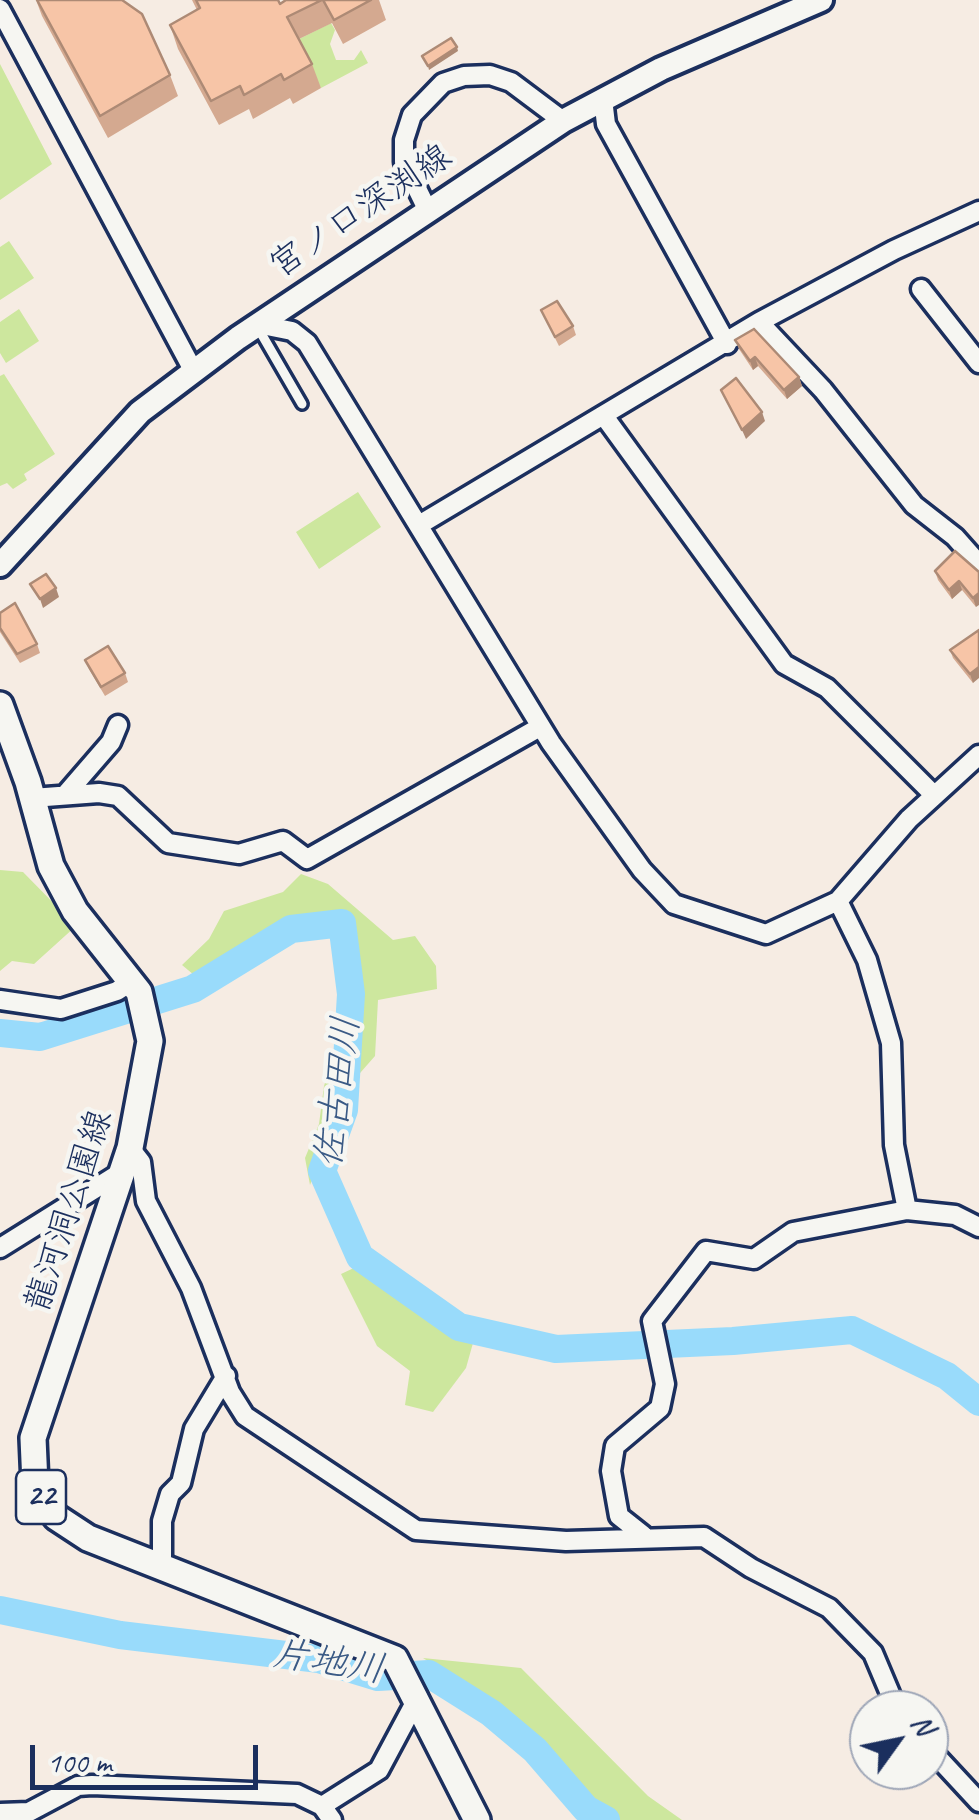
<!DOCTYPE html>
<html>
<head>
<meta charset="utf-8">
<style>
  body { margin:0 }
  #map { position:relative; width:979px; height:1820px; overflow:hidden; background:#f6ece3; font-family:Caveat,sans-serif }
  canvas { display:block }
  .north { position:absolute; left:849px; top:1690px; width:100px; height:100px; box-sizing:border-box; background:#f6f6f2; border:2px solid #9ea6b7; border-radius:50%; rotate:57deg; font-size:28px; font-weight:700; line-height:40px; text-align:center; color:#1b2f5e }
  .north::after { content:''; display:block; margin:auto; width:35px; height:45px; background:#1b2f5e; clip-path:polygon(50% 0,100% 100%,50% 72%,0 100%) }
  .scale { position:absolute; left:30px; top:1745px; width:228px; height:45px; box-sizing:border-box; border:5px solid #1b2f5e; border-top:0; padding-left:12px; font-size:30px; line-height:35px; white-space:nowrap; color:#1b2f5e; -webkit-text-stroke:8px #f6f6f2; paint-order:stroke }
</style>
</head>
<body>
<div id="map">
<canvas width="979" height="1820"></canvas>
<div class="north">N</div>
<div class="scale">100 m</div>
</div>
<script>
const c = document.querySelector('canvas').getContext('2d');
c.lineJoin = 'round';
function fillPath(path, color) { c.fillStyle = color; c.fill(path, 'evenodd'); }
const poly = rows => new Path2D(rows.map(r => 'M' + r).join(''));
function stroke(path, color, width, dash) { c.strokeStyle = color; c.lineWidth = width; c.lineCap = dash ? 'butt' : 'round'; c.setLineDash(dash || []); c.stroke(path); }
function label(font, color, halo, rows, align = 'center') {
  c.font = font + ' Caveat,"Klee One",sans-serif'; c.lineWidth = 9; c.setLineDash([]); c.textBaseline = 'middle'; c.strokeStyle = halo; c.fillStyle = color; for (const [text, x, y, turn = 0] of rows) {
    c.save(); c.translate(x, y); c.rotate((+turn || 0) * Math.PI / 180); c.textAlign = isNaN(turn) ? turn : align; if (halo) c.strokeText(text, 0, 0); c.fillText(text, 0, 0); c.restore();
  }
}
fillPath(poly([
  [331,23,335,30,330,44,336,60,354,60,361,50,368,63,321,88,295,41],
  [0,64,52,164,0,200],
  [9,241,34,278,0,300,0,247],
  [19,309,39,341,6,363,0,353,0,322],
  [4,374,55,454,24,474,27,480,13,489,7,483,0,486,0,376],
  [358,492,381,527,319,569,296,532],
  [0,870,23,872,76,926,34,964,12,961,0,971],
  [301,874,328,884,393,940,415,936,436,966,437,989,378,1000,375,1056,346,1089,310,1185,305,1158,319,1124,324,1086,345,1021,345,946,331,924,304,926,265,939,228,959,212,976,194,975,182,965,209,939,224,911,283,892],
  [356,1267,386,1277,421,1310,473,1343,466,1368,433,1412,405,1405,410,1371,377,1346,341,1274],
  [423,1658,521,1668,648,1796,682,1820,586,1820,555,1763,479,1693]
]), '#cde79e');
stroke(poly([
  [0,1033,40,1037,193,989,291,929,342,923,351,994,344,1110,322,1171,360,1257,459,1327,556,1349,733,1341,852,1330,947,1376,979,1402],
  [0,1610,120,1635,319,1659,378,1677,429,1674,491,1713,535,1750,586,1809,606,1820]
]), '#99dbfb', 28);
const service = poly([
  [258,328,302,404]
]);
const minor = poly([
  [0,9,193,370],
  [603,99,606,124,727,344],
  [427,209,404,162,404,140,412,115,443,83,464,76,490,75,511,82,563,121],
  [921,289,979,363],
  [759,322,823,390,914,505,955,537,979,564],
  [257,324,292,331,307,343,551,743,642,870,674,904,766,934,838,901,909,819,979,755],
  [604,416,784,664,827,688,933,794],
  [419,525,759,322,894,250,979,211],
  [66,794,111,742,118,725],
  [32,798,99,793,118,796,168,843,239,854,283,841,307,859,540,727],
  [838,901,867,960,891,1043,894,1145,907,1210],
  [0,1000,61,1009,117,991,132,981],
  [130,1148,141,1162,146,1201,191,1288,230,1392,245,1416,416,1530,566,1541,704,1537,751,1568,829,1608,873,1653,897,1710],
  [0,1248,120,1173],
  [643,1535,619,1516,611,1471,615,1446,660,1408,665,1384,652,1321,706,1251,754,1259,793,1232,907,1210,955,1215,979,1227],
  [162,1568,162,1521,170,1494,181,1483,194,1429,226,1376],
  [929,1748,979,1802],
  [322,1806,379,1770,418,1697],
  [0,1813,29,1812,78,1786,92,1785,297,1794,322,1806,332,1820]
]);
const secondary = poly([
  [0,565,140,412,238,338,563,121,661,69,821,0]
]);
const primary = poly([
  [0,705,28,782,51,866,75,911,139,992,150,1041,130,1148,33,1438,35,1484,56,1517,88,1538,395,1659,477,1820]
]);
stroke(service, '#1b2f5e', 16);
stroke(minor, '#1b2f5e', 25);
stroke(secondary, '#1b2f5e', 30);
stroke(primary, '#1b2f5e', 32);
stroke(service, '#f6f6f2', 9);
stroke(minor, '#f6f6f2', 18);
stroke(secondary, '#f6f6f2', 22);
stroke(primary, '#f6f6f2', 25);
fillPath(poly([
  [36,0,122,0,170,75,178,96,108,138,42,16],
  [192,0,278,0,280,4,286,0,379,0,386,20,343,44,332,23,299,39,312,64,321,88,293,104,290,98,253,119,249,109,219,125,178,49,170,25,197,10],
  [541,310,573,326,576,335,559,346],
  [735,340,799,377,802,386,787,399,758,366,753,370,739,349],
  [935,571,979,572,976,607,962,590,952,599,938,580],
  [0,613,37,644,40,653,20,663,0,632],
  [979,630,973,683,953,658,950,650],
  [85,660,125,673,128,682,105,696,89,669]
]), '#d4a990');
fillPath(poly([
  [457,47,458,51,429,70,428,66],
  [755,357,758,366,753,370,750,361],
  [799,377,802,386,787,399,784,390],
  [762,412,765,421,746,439,742,430],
  [959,581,962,590,952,599,949,590],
  [56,588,59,597,43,608,40,599],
  [979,593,979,605,976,607,973,598],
  [979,667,979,678,973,683,970,674]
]), '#ad8a75');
const building = poly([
  [37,0,122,0,142,14,170,75,100,116,37,0],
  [196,0,278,0,280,4,286,0,322,0,287,17,312,64,284,80,281,74,244,95,240,86,211,101,170,25,200,8,196,0],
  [323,0,371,0,334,20,323,0],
  [451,38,457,47,428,66,422,56,451,38],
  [557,301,573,326,555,337,541,310,557,301],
  [754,329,799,377,784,390,755,357,750,361,735,340,754,329],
  [736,378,762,412,742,430,721,390,736,378],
  [955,551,979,572,979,593,973,598,959,581,949,590,935,571,955,551],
  [46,574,56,588,40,599,30,584,46,574],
  [15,603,37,644,17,654,0,628,0,613,15,603],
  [979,630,979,667,970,674,950,650,979,630],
  [108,646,125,673,101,687,85,660,108,646]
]);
fillPath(building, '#f7c5a7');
stroke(building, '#ad8a75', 2.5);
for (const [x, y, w] of [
  [41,1497,50]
]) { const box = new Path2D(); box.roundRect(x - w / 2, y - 27, w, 54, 8); c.fillStyle = '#f6f6f2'; c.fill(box); stroke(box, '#1b2f5e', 2.5); }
label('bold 32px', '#1b2f5e', null, [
  ["22",41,1497]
]);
label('35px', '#1b2f5e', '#f6f6f2', [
  ["宮ノ口深渕線",361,212,-34],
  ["龍河洞公園線",70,1211,-72]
]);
label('italic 38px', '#3a5a85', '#f6f6f2', [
  ["佐古田川",339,1092,-83],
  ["片地川",328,1663,9]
]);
</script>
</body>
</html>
